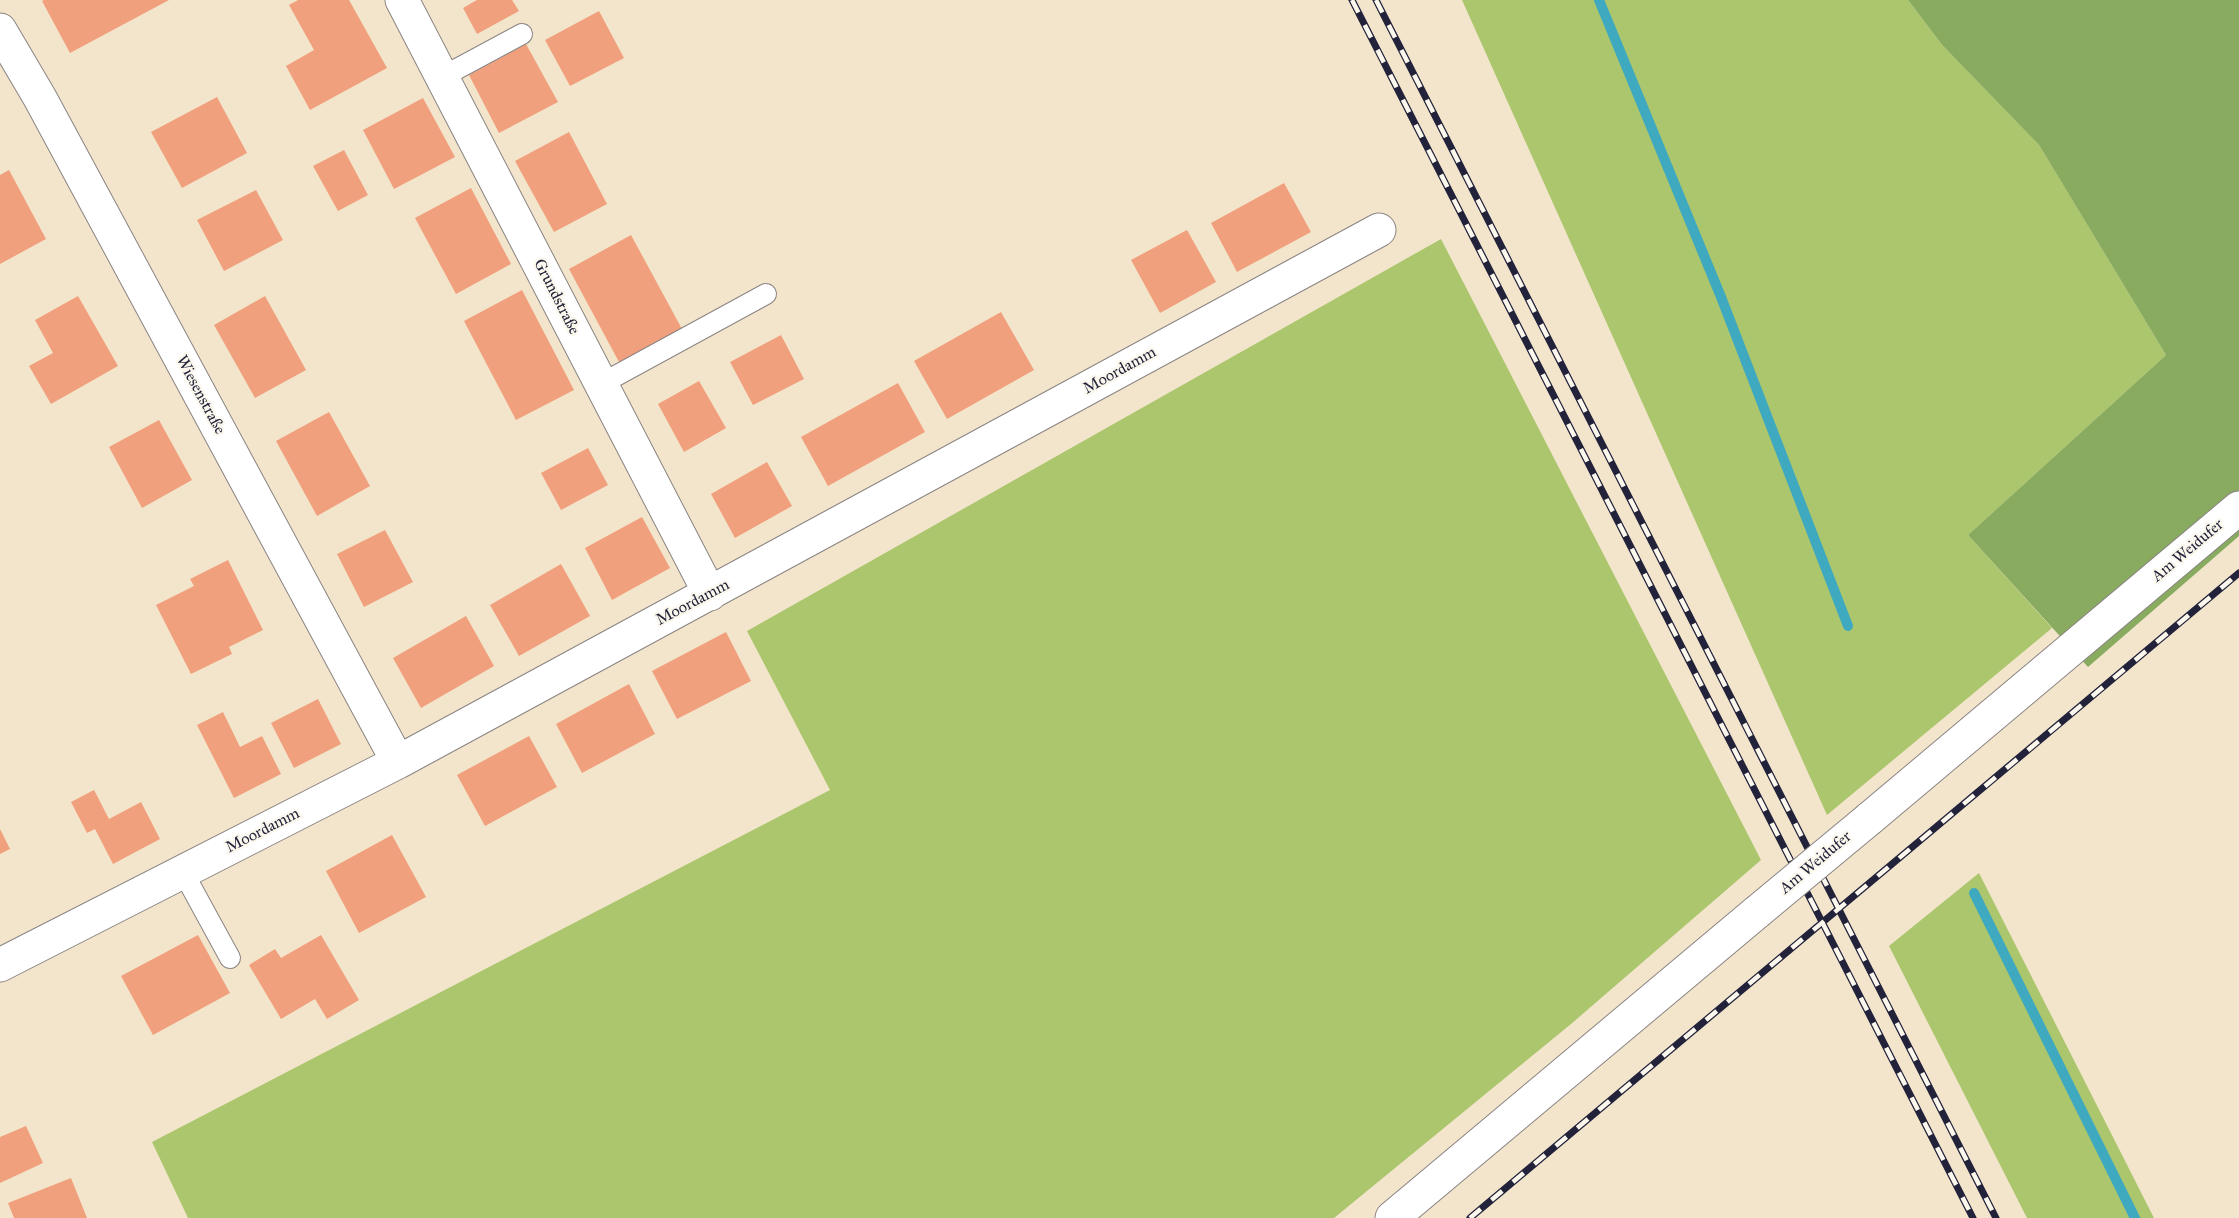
<!DOCTYPE html>
<html>
<head>
<meta charset="utf-8">
<style>
  body { margin:0 }
  canvas { display:block; background:#f3e5cb }
</style>
</head>
<body>
<canvas width="2239" height="1218"></canvas>
<script>
const c = document.querySelector('canvas').getContext('2d');
c.lineJoin = 'round';
function fillPath(path, color) { c.fillStyle = color; c.fill(path, 'evenodd'); }
const poly = rows => new Path2D(rows.map(r => 'M' + r).join(''));
function stroke(path, color, width, dash) { c.strokeStyle = color; c.lineWidth = width; c.lineCap = dash ? 'butt' : 'round'; c.setLineDash(dash || []); c.stroke(path); }
function label(font, color, halo, rows, align = 'center') {
  c.font = font + ' "IM FELL Great Primer",serif'; c.lineWidth = 4.5; c.setLineDash([]); c.textBaseline = 'middle'; c.strokeStyle = halo; c.fillStyle = color; for (const [text, x, y, turn = 0] of rows) {
    c.save(); c.translate(x, y); c.rotate((+turn || 0) * Math.PI / 180); c.textAlign = isNaN(turn) ? turn : align; if (halo) c.strokeText(text, 0, 0); c.fillText(text, 0, 0); c.restore();
  }
}
fillPath(poly([
  [1462,0,1908,0,1943,46,2039,145,2166,355,1968,535,2052,628,1827,815],
  [1441,239,1761,860,1571,1024,1334,1218,188,1218,152,1142,830,790,747,631],
  [1979,873,2154,1218,2027,1218,1889,946]
]), '#abc66d');
fillPath(poly([
  [1908,0,2239,0,2239,536,2088,667,1968,535,2166,355,2039,145,1943,46]
]), '#88ab60');
stroke(poly([
  [1599,0,1721,297,1848,626],
  [1974,893,2135,1218]
]), '#3fa9bf', 10);
fillPath(poly([
  [169,0,70,53,42,1,44,0],
  [298,0,349,0,387,68,310,110,286,66,314,50,289,5],
  [477,0,512,0,519,11,477,34,463,8],
  [599,11,624,58,570,86,545,40],
  [526,44,558,102,499,133,469,75],
  [217,97,247,153,182,188,151,132],
  [423,98,455,157,394,189,363,130],
  [569,132,607,204,554,232,515,161],
  [344,150,368,195,338,211,313,166],
  [9,170,46,239,0,264,0,175],
  [1284,183,1311,232,1237,272,1211,223],
  [471,188,511,264,456,294,415,218],
  [256,190,283,240,224,271,197,220],
  [1187,230,1216,282,1160,313,1131,260],
  [631,235,682,329,619,362,569,269],
  [522,290,574,390,516,420,464,321],
  [78,296,118,366,51,404,29,366,53,353,35,320],
  [265,296,306,370,255,398,214,325],
  [1001,312,1034,370,947,419,914,361],
  [781,335,804,379,753,405,730,362],
  [699,381,726,428,684,452,658,404],
  [898,383,925,432,828,486,801,437],
  [329,412,370,486,317,516,276,441],
  [159,420,192,480,142,508,109,447],
  [588,448,608,485,561,510,541,473],
  [767,462,792,506,735,538,711,494],
  [642,517,670,568,612,600,585,548],
  [385,530,413,582,364,607,337,554],
  [228,560,263,630,229,647,232,654,191,674,156,605,194,586,190,579],
  [561,564,590,616,519,656,490,605],
  [466,616,494,666,421,708,393,658],
  [726,632,751,681,677,719,652,671],
  [629,684,655,734,582,773,556,724],
  [318,699,341,744,294,768,271,723],
  [223,712,240,747,262,736,281,774,234,798,197,725],
  [529,736,557,787,485,826,457,775],
  [94,790,109,819,141,802,160,839,113,864,95,829,87,833,71,802],
  [0,829,10,849,0,854],
  [392,835,426,897,359,933,326,871],
  [198,935,230,993,153,1035,121,976],
  [321,935,359,1000,327,1019,315,999,281,1019,249,965,275,949,281,958],
  [26,1126,43,1163,0,1183,0,1137],
  [71,1178,87,1218,14,1218,8,1203]
]), '#f0a07c');
const service = poly([
  [442,77,522,34],
  [601,384,766,294],
  [183,872,230,958]
]);
const minor = poly([
  [402,0,710,594],
  [0,30,40,98,398,762],
  [1869,819,2239,508],
  [0,965,398,762,1379,230],
  [1392,1218,1757,912]
]);
stroke(service, '#8a8483', 22);
stroke(minor, '#8a8483', 35);
stroke(service, '#fff', 20);
stroke(minor, '#fff', 33);
const rail = poly([
  [1352,0,1973,1218],
  [1376,0,1996,1218],
  [1470,1218,2239,573]
]);
stroke(rail, '#22223b', 7);
stroke(rail, '#fbf7ec', 4.5, [14]);
const minorBridge = poly([
  [1757,912,1869,819]
]);
stroke(minorBridge, '#8a8483', 35, []);
stroke(minorBridge, '#fff', 33);
label('16px', '#22223b', '#fbf7ec', [
  ["Grundstraße",556,297,63],
  ["Moordamm",1120,371,-29],
  ["Wiesenstraße",200,395,62],
  ["Am Weidufer",2188,551,-40],
  ["Moordamm",693,603,-28],
  ["Moordamm",263,831,-27],
  ["Am Weidufer",1816,863,-40]
]);
</script>
</body>
</html>
